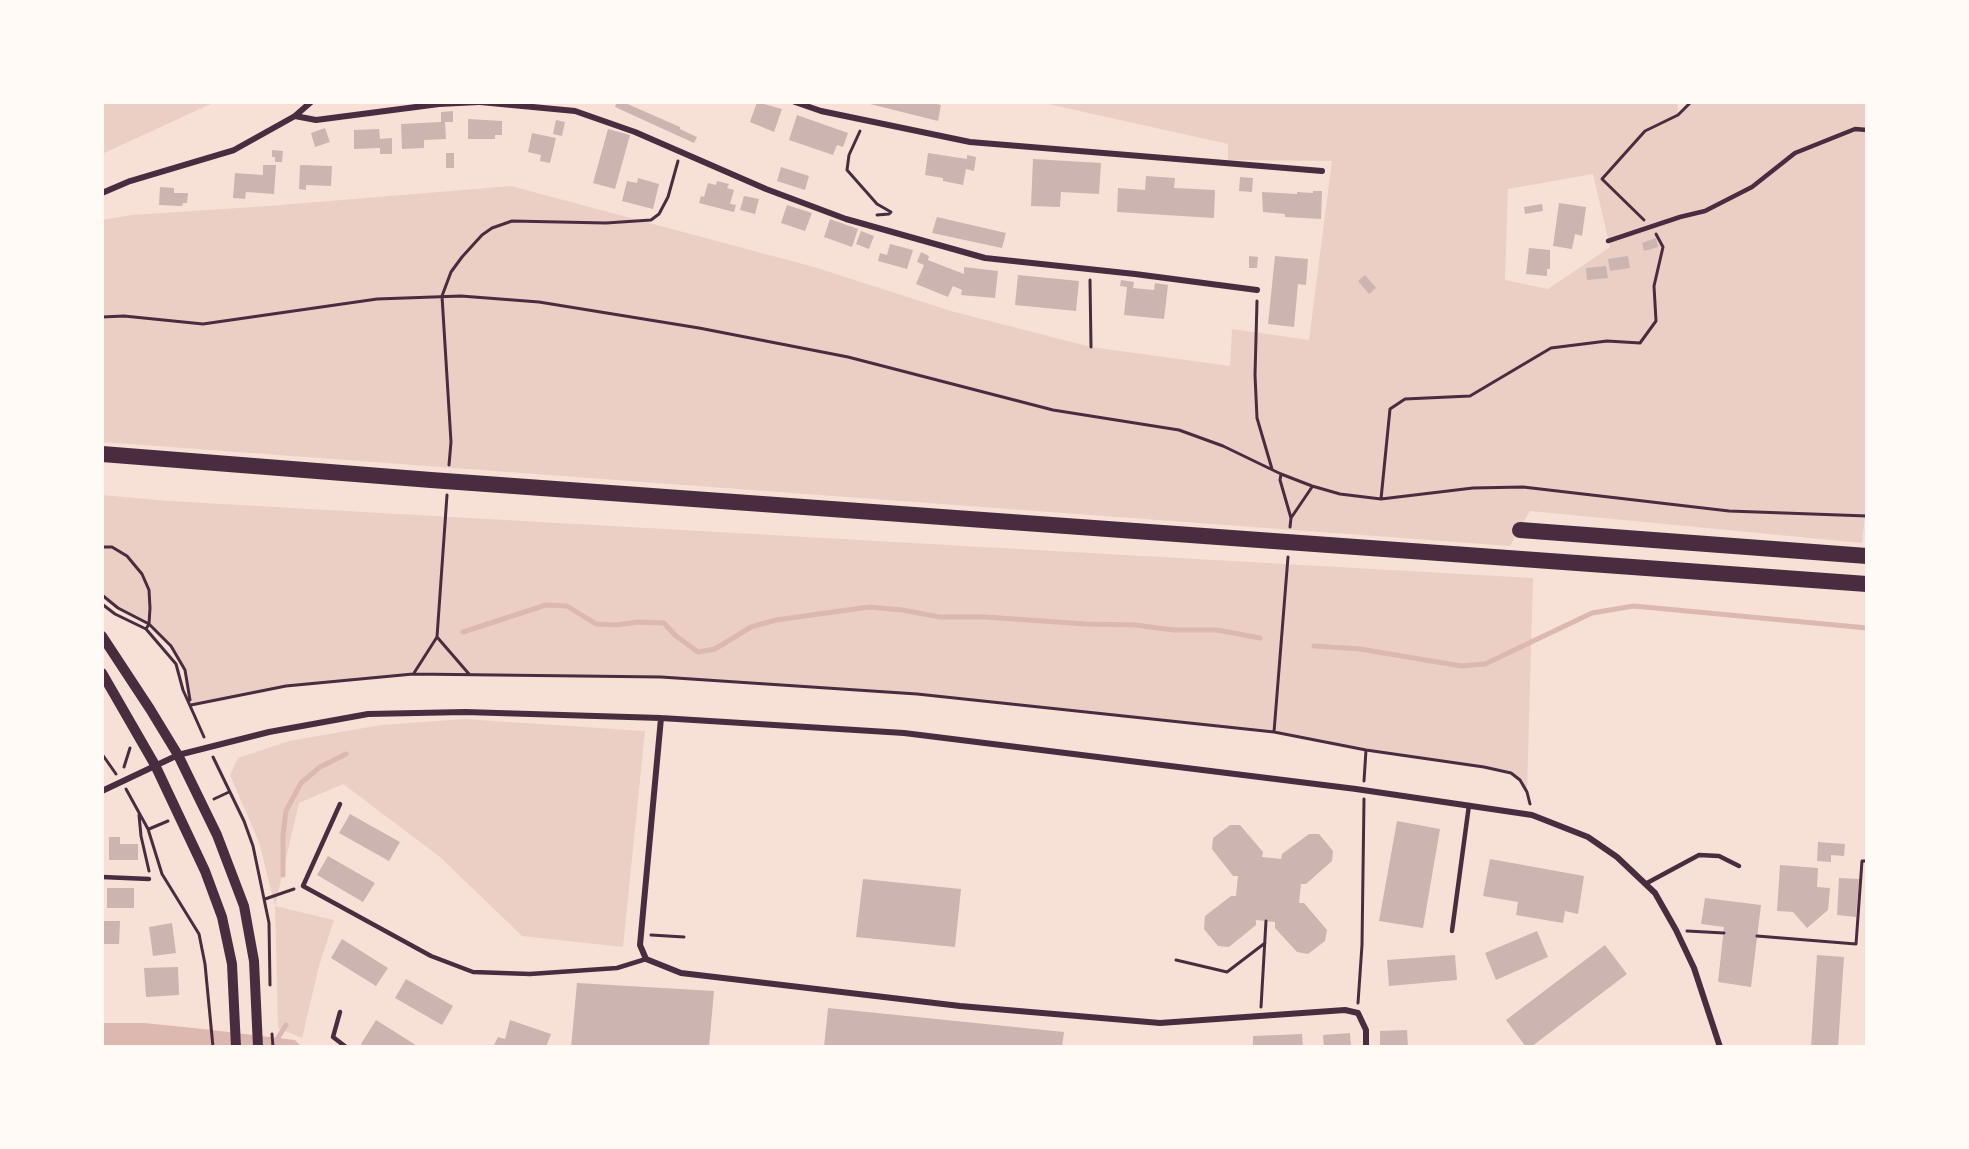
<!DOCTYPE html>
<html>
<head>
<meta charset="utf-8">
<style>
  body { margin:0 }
  #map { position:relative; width:1969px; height:1149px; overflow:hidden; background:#f7e1d7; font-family:"PT Sans Narrow",sans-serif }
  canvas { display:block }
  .frame { position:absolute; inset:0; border:104px solid #fffaf5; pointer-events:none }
</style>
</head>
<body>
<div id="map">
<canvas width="1969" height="1149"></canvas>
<div class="frame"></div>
</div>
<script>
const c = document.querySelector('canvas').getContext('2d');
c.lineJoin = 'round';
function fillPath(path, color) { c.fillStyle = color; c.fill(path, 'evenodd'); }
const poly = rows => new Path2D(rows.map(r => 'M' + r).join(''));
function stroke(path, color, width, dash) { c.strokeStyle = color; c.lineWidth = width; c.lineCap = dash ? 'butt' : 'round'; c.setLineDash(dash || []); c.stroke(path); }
fillPath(poly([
  [102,102,215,102,102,154],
  [1039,102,1677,102,1678,114,1691,102,1867,102,1867,516,1865,516,1862,543,1530,511,1510,546,102,442,102,220,131,215,269,206,511,186,814,267,951,311,1091,347,1230,366,1232,329,1309,340,1332,161,1228,160,1228,144],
  [1593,174,1610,247,1548,289,1505,280,1508,189],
  [102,495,169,501,1533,578,1527,792,1520,780,1511,773,1366,750,1273,732,917,694,661,677,413,674,286,686,191,705,185,670,171,646,149,624,118,608,102,595],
  [465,719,645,731,623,947,522,936,440,857,343,784,299,803,275,906,334,920,319,966,302,1038,278,1028,275,906,259,842,230,775,238,758,289,741,381,725]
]), '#ebcfc5');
fillPath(poly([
  [102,1023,144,1023,203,1029,295,1040,302,1047,102,1047]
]), '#dcb8b0');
stroke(poly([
  [463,632,546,605,567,606,596,624,616,625,638,622,664,623,676,636,698,652,715,649,751,627,776,620,869,607,902,610,940,617,985,617,1086,624,1135,625,1174,630,1217,630,1260,638],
  [1314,646,1360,649,1461,666,1485,664,1592,613,1634,606,1867,628],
  [283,875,283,835,286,811,301,783,320,767,346,754],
  [274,1044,286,1025]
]), '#dcb8b0', 5);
fillPath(poly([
  [617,102,623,102,680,127,680,129,697,137,694,143,615,107],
  [757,102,782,109,774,132,750,122],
  [870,102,928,102,941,105,938,121,870,104],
  [453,111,453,122,445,122,446,139,424,140,424,148,402,149,401,124,441,122,441,112],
  [797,115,848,133,843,147,837,145,833,155,789,140],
  [468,119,502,121,502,135,495,135,495,139,468,139],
  [556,120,565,122,562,136,553,134],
  [325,128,330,142,315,147,311,133],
  [379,129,380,139,392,138,392,154,380,154,380,148,354,149,354,130],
  [608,129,630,135,615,189,593,183],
  [532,133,556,138,550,163,540,161,541,155,528,152],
  [272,150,283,151,282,162,275,162,275,157,272,157],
  [446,153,454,153,454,168,446,168],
  [928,153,967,159,967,155,976,157,974,171,966,169,963,185,943,181,943,178,925,175],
  [1033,159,1101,163,1099,194,1061,192,1060,207,1031,206],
  [263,165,276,165,274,194,246,192,245,199,233,198,235,173,263,175],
  [300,165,332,166,331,186,306,185,306,190,299,189],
  [781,167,809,176,805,190,777,181],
  [1146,176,1175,178,1174,188,1215,190,1214,218,1117,212,1118,188,1145,190],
  [1240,177,1253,178,1252,192,1239,191],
  [638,178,659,184,653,209,622,201,627,181,637,183],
  [717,181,729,184,727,188,734,190,730,204,736,205,734,212,699,203,701,196,704,197,708,183,716,185],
  [160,187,174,188,174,193,188,193,187,203,183,203,182,206,159,205],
  [1313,191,1322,191,1321,219,1285,217,1285,214,1263,212,1262,192,1297,194,1297,192,1313,193],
  [744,196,759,199,755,214,740,210],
  [1559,203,1586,207,1582,236,1575,234,1572,249,1553,246],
  [1542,204,1543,211,1525,214,1524,207],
  [787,205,812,213,805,231,781,223],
  [937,217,1006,233,1002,248,932,233],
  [830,219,858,229,852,247,824,237],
  [861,231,874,236,869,249,856,244],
  [1656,238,1658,247,1644,251,1642,243],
  [890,244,913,250,907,269,878,261,880,253,887,255],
  [1529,248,1550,250,1550,269,1547,269,1547,276,1526,274],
  [921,252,929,256,928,260,964,274,964,267,998,271,995,298,961,295,962,290,953,286,948,297,916,284,924,265,917,262],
  [1249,256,1258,257,1257,268,1249,268],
  [1275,256,1308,259,1306,285,1298,284,1294,327,1268,324],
  [1628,256,1630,268,1610,271,1608,259],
  [1606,266,1608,278,1587,280,1586,268],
  [1018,275,1079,281,1076,311,1015,305],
  [1365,275,1376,288,1369,294,1358,281],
  [1121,280,1134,282,1133,288,1154,290,1155,283,1168,285,1164,319,1124,315,1127,287,1120,286],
  [350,814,400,842,389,861,339,833],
  [1397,821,1440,829,1423,928,1379,921],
  [1230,825,1240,825,1263,852,1262,857,1281,859,1282,854,1309,834,1319,834,1333,851,1332,861,1306,884,1301,884,1299,903,1304,903,1327,930,1325,941,1308,954,1297,952,1275,928,1275,922,1256,920,1256,925,1229,947,1218,946,1204,929,1205,916,1231,896,1236,896,1238,876,1233,876,1212,849,1213,838],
  [109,837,120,837,120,844,138,844,138,860,109,860],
  [1818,842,1845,844,1844,856,1831,855,1831,862,1817,861],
  [328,856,375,883,363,902,317,875],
  [1490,859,1584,876,1578,914,1565,911,1563,923,1516,915,1518,902,1483,896],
  [1780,865,1818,868,1817,887,1830,888,1828,910,1807,928,1793,912,1777,911],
  [1839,878,1859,879,1856,917,1837,915],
  [863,879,961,889,955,947,856,937],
  [107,888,134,888,134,908,107,908],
  [1705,898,1761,905,1751,987,1718,982,1724,927,1701,924],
  [102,921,120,921,119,944,102,944],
  [172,923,176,953,153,956,149,927],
  [1537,931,1548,957,1496,980,1485,953],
  [342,939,388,968,376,986,331,958],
  [1605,945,1627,974,1531,1047,1526,1047,1506,1020],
  [1455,955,1457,980,1389,986,1387,960],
  [1817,955,1844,957,1838,1047,1811,1047],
  [178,967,179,995,146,997,144,968],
  [406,979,453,1006,442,1025,395,998],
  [577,983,714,991,709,1047,571,1047],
  [828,1008,1064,1032,1062,1047,824,1047],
  [376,1020,419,1047,365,1047,361,1044],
  [510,1020,551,1034,546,1047,493,1047,498,1037,505,1039],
  [1407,1030,1408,1047,1380,1047,1380,1031],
  [1350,1033,1351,1047,1324,1047,1323,1035],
  [1302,1034,1303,1047,1253,1047,1253,1036]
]), '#ccb4b1');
stroke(poly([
  [860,131,849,155,847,170,877,204,891,212,889,214,877,215],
  [1644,220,1602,179,1645,131,1678,115,1691,102],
  [1090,280,1091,347],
  [1257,301,1255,375,1257,418,1272,469],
  [102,317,124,316,203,324,377,299,461,296,539,302,699,328,848,357,1053,410,1179,430,1223,446,1281,474,1312,486,1340,494,1381,499,1473,488,1523,487,1729,511,1867,516],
  [449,465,451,442,442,296,451,272,462,257,482,235,492,228,512,221,606,223,651,220,659,214,668,197,678,161],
  [1281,474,1280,480,1291,518,1290,527],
  [1381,499,1390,409,1405,399,1470,396,1551,348,1607,341,1640,343,1656,321,1654,286,1663,247,1656,234],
  [1291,518,1312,487],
  [102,547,112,547,127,556,142,574,149,590,150,608,149,624,146,629],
  [102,595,118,608,149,624,171,646,185,670,190,700],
  [102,604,115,614,146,629,176,664,183,690,204,737],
  [437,637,447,495],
  [414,673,437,637,469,674],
  [191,705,286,686,413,674,661,677,917,694,1274,732,1366,750,1484,767,1511,773,1520,780,1527,792,1530,804],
  [1274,732,1288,557],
  [102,754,116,774],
  [213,757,244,821,253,846,269,923,270,985],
  [124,767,130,748],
  [1364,781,1366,750],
  [126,789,148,829,162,874,199,934,205,964,213,1047],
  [214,799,229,792],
  [139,815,141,836,149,871],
  [149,829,168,821],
  [265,899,294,889],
  [1687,931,1724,933],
  [651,935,684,937],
  [1757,936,1856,944,1862,861,1867,861],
  [1176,960,1227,972,1265,943],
  [1358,1003,1362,945,1364,799],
  [1261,1007,1266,921],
  [272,1034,273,1047]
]), '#4a2c40', 3);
stroke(poly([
  [1608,241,1680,217,1705,211,1752,187,1795,153,1855,129,1867,130],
  [340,804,303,886,431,956,473,972,530,974,617,968,646,959],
  [102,877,149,879],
  [1647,883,1699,855,1719,856,1739,866],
  [1452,931,1469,805],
  [340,1012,333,1037,346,1047]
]), '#4a2c40', 4.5);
stroke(poly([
  [480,102,575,111,635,132,766,189,846,219,985,258,1135,274,1257,290],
  [795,102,821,111,970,142,1322,171],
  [295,116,316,120,439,104,479,102],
  [102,193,130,181,234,150,295,116,311,102],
  [661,718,640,945,646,959,681,973,960,1006,1160,1023,1345,1010,1358,1013,1366,1030,1366,1047],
  [102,791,178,755,269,732,368,714,465,712,661,718,904,733,1356,789,1532,815,1588,837,1617,857,1655,893,1676,930,1694,968,1720,1047]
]), '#4a2c40', 6);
stroke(poly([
  [102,636,150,709,178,755,217,835,244,906,254,961,258,1047],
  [102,673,155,765,205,871,222,917,232,964,236,1047]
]), '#4a2c40', 10);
stroke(poly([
  [102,454,431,480,1867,584],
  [1520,530,1867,556]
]), '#4a2c40', 16);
</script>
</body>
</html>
